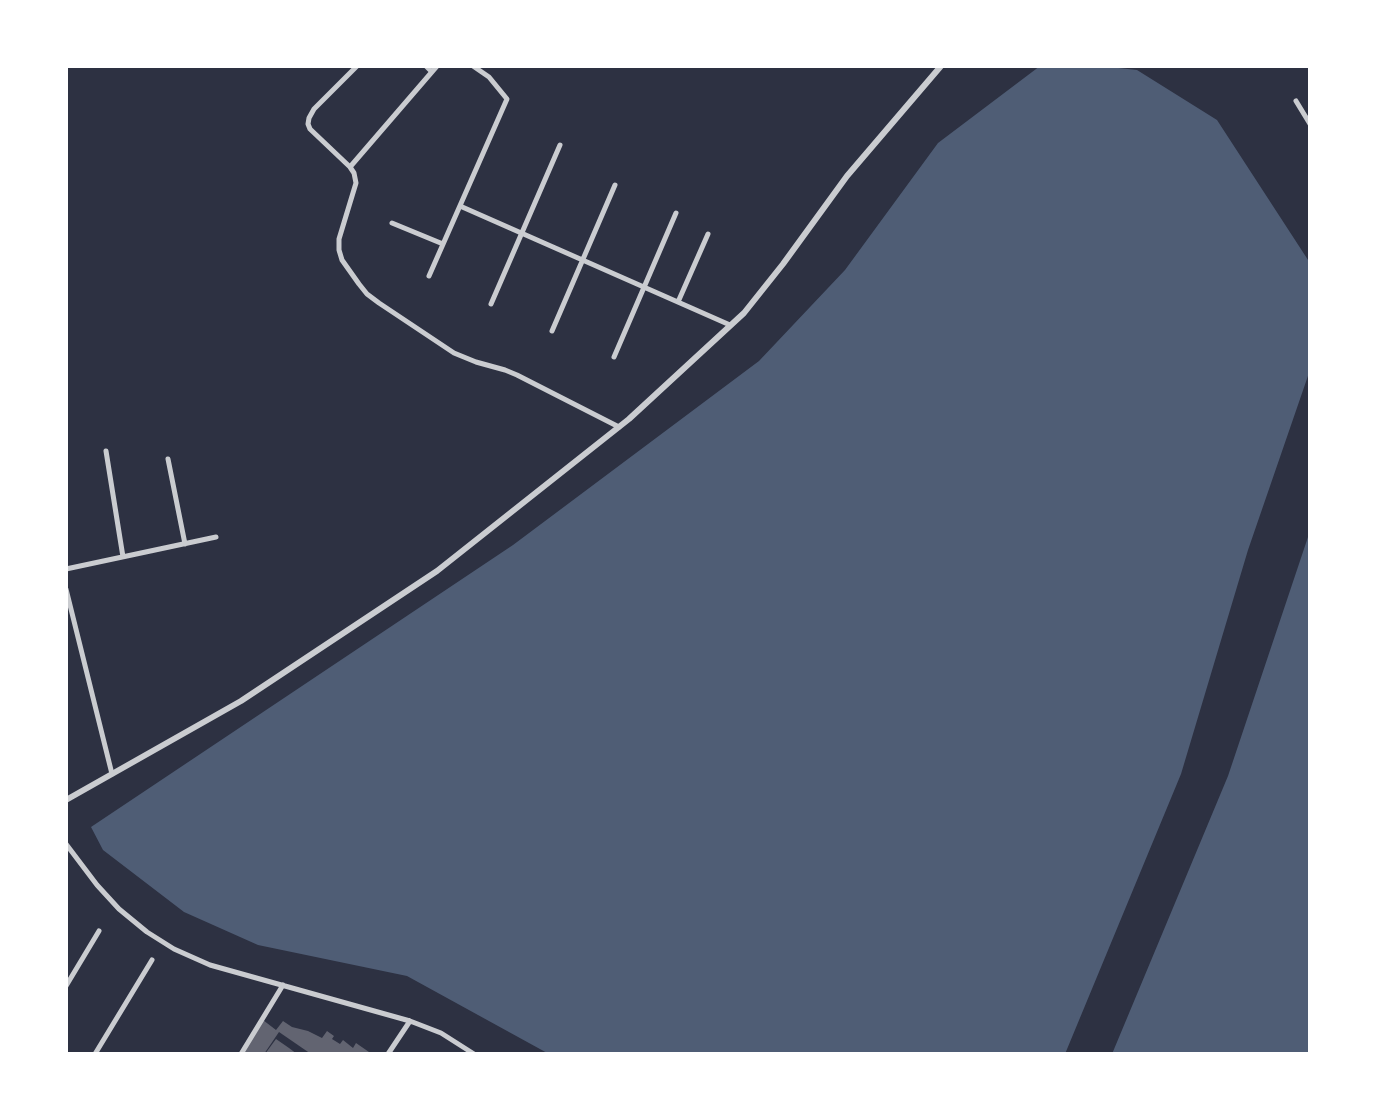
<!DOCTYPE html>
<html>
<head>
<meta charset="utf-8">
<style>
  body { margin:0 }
  #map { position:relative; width:1376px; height:1120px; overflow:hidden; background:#2d3142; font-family:"Roboto Condensed",sans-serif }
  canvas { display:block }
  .frame { position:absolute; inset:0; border:68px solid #fff; pointer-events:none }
</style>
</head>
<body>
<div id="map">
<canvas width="1376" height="1120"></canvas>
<div class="frame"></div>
</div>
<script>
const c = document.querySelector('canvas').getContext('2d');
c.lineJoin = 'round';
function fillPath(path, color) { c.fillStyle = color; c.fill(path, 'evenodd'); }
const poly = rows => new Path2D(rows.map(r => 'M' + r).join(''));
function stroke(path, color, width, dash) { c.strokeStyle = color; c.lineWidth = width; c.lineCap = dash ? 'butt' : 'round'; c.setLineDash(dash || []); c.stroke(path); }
fillPath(poly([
  [1040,66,1100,66,1137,70,1217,120,1310,263,1310,370,1248,550,1181,774,1065,1054,549,1054,407,976,258,945,184,912,103,850,91,827,513,545,759,361,845,270,938,143],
  [1310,531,1310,1054,1112,1054,1228,776]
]), '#4f5d75');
fillPath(poly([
  [263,1020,276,1030,283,1021,292,1027,308,1031,322,1038,327,1031,334,1036,332,1039,340,1044,343,1040,353,1048,356,1043,369,1052,368,1054,311,1054,279,1032,264,1054,248,1054,242,1049],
  [276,1039,289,1048,297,1054,265,1054]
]), '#626471');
stroke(poly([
  [357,66,314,109,309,118,308,124,310,129,350,167,354,173,356,183,339,239,339,250,342,260,359,284,367,294,379,303,454,353,476,362,505,370,517,375,619,427],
  [426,66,432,72],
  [1296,101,1310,124],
  [350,167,437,66],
  [460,206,730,325],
  [392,223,443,244],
  [429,276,507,99,489,77,473,66],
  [678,302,708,234],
  [491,304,560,145],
  [552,331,615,185],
  [614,357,676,213],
  [106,451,123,557],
  [168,459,185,544],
  [66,569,216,537],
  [66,589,112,774],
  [66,844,97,885,119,909,147,932,174,949,210,965,410,1021,441,1033,474,1054],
  [66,986,99,931],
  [95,1054,152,960],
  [241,1054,283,985],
  [388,1054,410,1021]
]), '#caccd0', 5);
stroke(poly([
  [66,800,241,701,437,571,629,419,744,313,783,264,847,176,941,66]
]), '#caccd0', 6);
</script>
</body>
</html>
